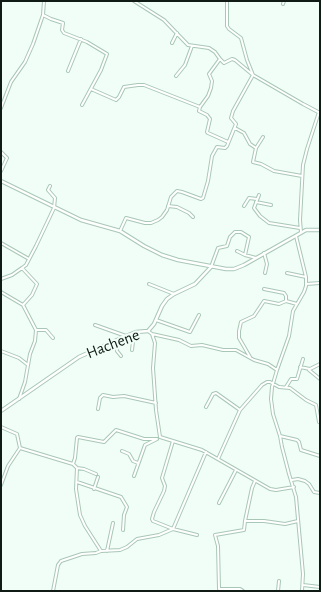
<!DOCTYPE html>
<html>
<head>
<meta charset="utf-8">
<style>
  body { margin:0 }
  #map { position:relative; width:321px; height:592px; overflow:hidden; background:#f1fef7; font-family:"Alegreya Sans",sans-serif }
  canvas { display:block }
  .frame { position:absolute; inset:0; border:2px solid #101b15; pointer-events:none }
</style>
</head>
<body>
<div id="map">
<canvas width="321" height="592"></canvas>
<div class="frame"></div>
</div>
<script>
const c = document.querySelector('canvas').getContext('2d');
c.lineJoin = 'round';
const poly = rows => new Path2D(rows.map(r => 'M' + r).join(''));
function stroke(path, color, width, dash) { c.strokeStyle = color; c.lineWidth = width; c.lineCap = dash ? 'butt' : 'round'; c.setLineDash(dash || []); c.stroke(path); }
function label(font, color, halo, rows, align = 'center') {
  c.font = font + ' "Alegreya Sans",sans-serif'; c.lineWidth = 4; c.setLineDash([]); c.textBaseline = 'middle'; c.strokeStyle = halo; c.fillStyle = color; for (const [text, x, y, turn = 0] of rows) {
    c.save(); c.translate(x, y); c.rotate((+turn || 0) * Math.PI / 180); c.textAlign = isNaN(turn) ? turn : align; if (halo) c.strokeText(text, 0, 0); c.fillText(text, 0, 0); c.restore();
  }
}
const street = poly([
  [134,1,164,20,188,45,209,48,215,52,220,59,224,63,232,59,235,60,253,75,303,104,320,113],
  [283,4,284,1],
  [43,15,51,19,63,23,62,30,64,33,87,42,107,54,101,70,82,105],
  [172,43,177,33],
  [220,59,209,74,212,81,211,88,208,96,200,107,199,111,207,115,210,119,207,132,208,133,228,142],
  [68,71,81,39],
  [176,76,185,65,192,46],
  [91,89,116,100,119,97,124,87,138,85,144,85,200,107],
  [1,108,11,82,25,62,33,44,43,15,44,1],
  [235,128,244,133,250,144,256,148],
  [263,137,256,148,253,162,261,164,274,171,302,176],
  [1,152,7,158,1,171],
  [259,195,254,208,260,216,269,223,300,228],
  [256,202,271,205],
  [168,206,177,207,189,213,193,217],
  [244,206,249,198,257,199],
  [120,231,126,218,145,223,151,223,158,220,162,217,167,210,171,197,177,191,182,192,201,199,203,198,208,181,212,156,217,147,225,148,227,146,236,124,231,118,233,111,253,75,247,60,241,38,229,29,227,26,227,1],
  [301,232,300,220,303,165,307,149,319,112],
  [296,236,306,277,306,286,304,292,293,311,289,336,277,370,272,387,271,399,273,414,280,436,282,447,289,474,296,497,303,574,302,591],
  [1,243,29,259],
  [237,251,245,255,256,258],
  [264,253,267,264,265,273],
  [211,267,218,248,227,246,230,237,235,232,241,232,249,237,245,255],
  [22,268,37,284,32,295,23,305],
  [287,273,306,277],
  [1,279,12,275,22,268,26,265,36,246,54,208,55,198,48,190,50,186],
  [149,284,174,294],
  [306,284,320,283],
  [264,289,284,293,286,296,286,300],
  [1,292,23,305,36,330,35,341,30,354,25,382,19,399],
  [156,320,190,332,199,315],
  [95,325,126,336],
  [36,330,46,330,53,338],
  [148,331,152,334,155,343,153,368,156,410,160,437,202,450,270,489,276,490,294,487],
  [152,334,179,340,191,346,202,345,223,350,236,350,254,360,268,364,277,370],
  [115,341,117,351,121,356],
  [132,350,134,333],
  [1,351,19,358,28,365],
  [250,357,239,338,239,331,241,322,254,316,264,301,279,304,286,301,297,304],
  [300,367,310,369,320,364],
  [309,370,320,379],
  [286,387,291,379,297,379,303,359],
  [206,407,213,394,216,393,240,410],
  [98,409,100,398,103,395,113,397,124,396,156,403],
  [1,427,17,434,20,448,73,464,77,468,76,489,80,515,85,526,101,551],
  [280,436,297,440,299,442,301,450,320,456],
  [173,441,162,478,165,486,164,491,154,512,152,519,153,521,173,529,197,535],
  [122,451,129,454,133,461,138,463],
  [218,459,240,410,262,385,267,382,270,382,279,387,290,388,306,400,316,405,319,422],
  [73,464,75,458,77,438,78,437,104,442,116,430,144,439,157,439],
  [77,468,84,469,96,474],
  [134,476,145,445,157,439],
  [292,480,298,479,305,481,309,484,314,492,320,493],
  [77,482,121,497,127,507,124,515,123,530],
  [1,485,8,466,20,448],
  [94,489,98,477],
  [219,503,236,470],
  [245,521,252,488,255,481],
  [107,551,113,523],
  [303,585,320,587],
  [53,591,58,565,61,561,82,554,96,553,101,551,120,550,127,547,137,539,159,535,173,529,206,452],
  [243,591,240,589,219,589,218,546,215,535,244,530,245,521,264,521,285,524,298,521],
  [278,591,279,581]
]);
const secondary = poly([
  [1,181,81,220,120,231,144,246,162,255,178,260,226,269,234,269,244,265,306,230,320,230],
  [1,411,79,357,126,336,136,332,148,331,154,324,162,306,167,299,174,294,195,284,211,267]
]);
stroke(street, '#a9c7b7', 4);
stroke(secondary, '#a9c7b7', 4.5);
stroke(street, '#fff', 2);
stroke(secondary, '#fff', 2.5);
label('16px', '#101b15', '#f1fef7', [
  ["Hachene",113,344,-21]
]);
</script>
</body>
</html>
